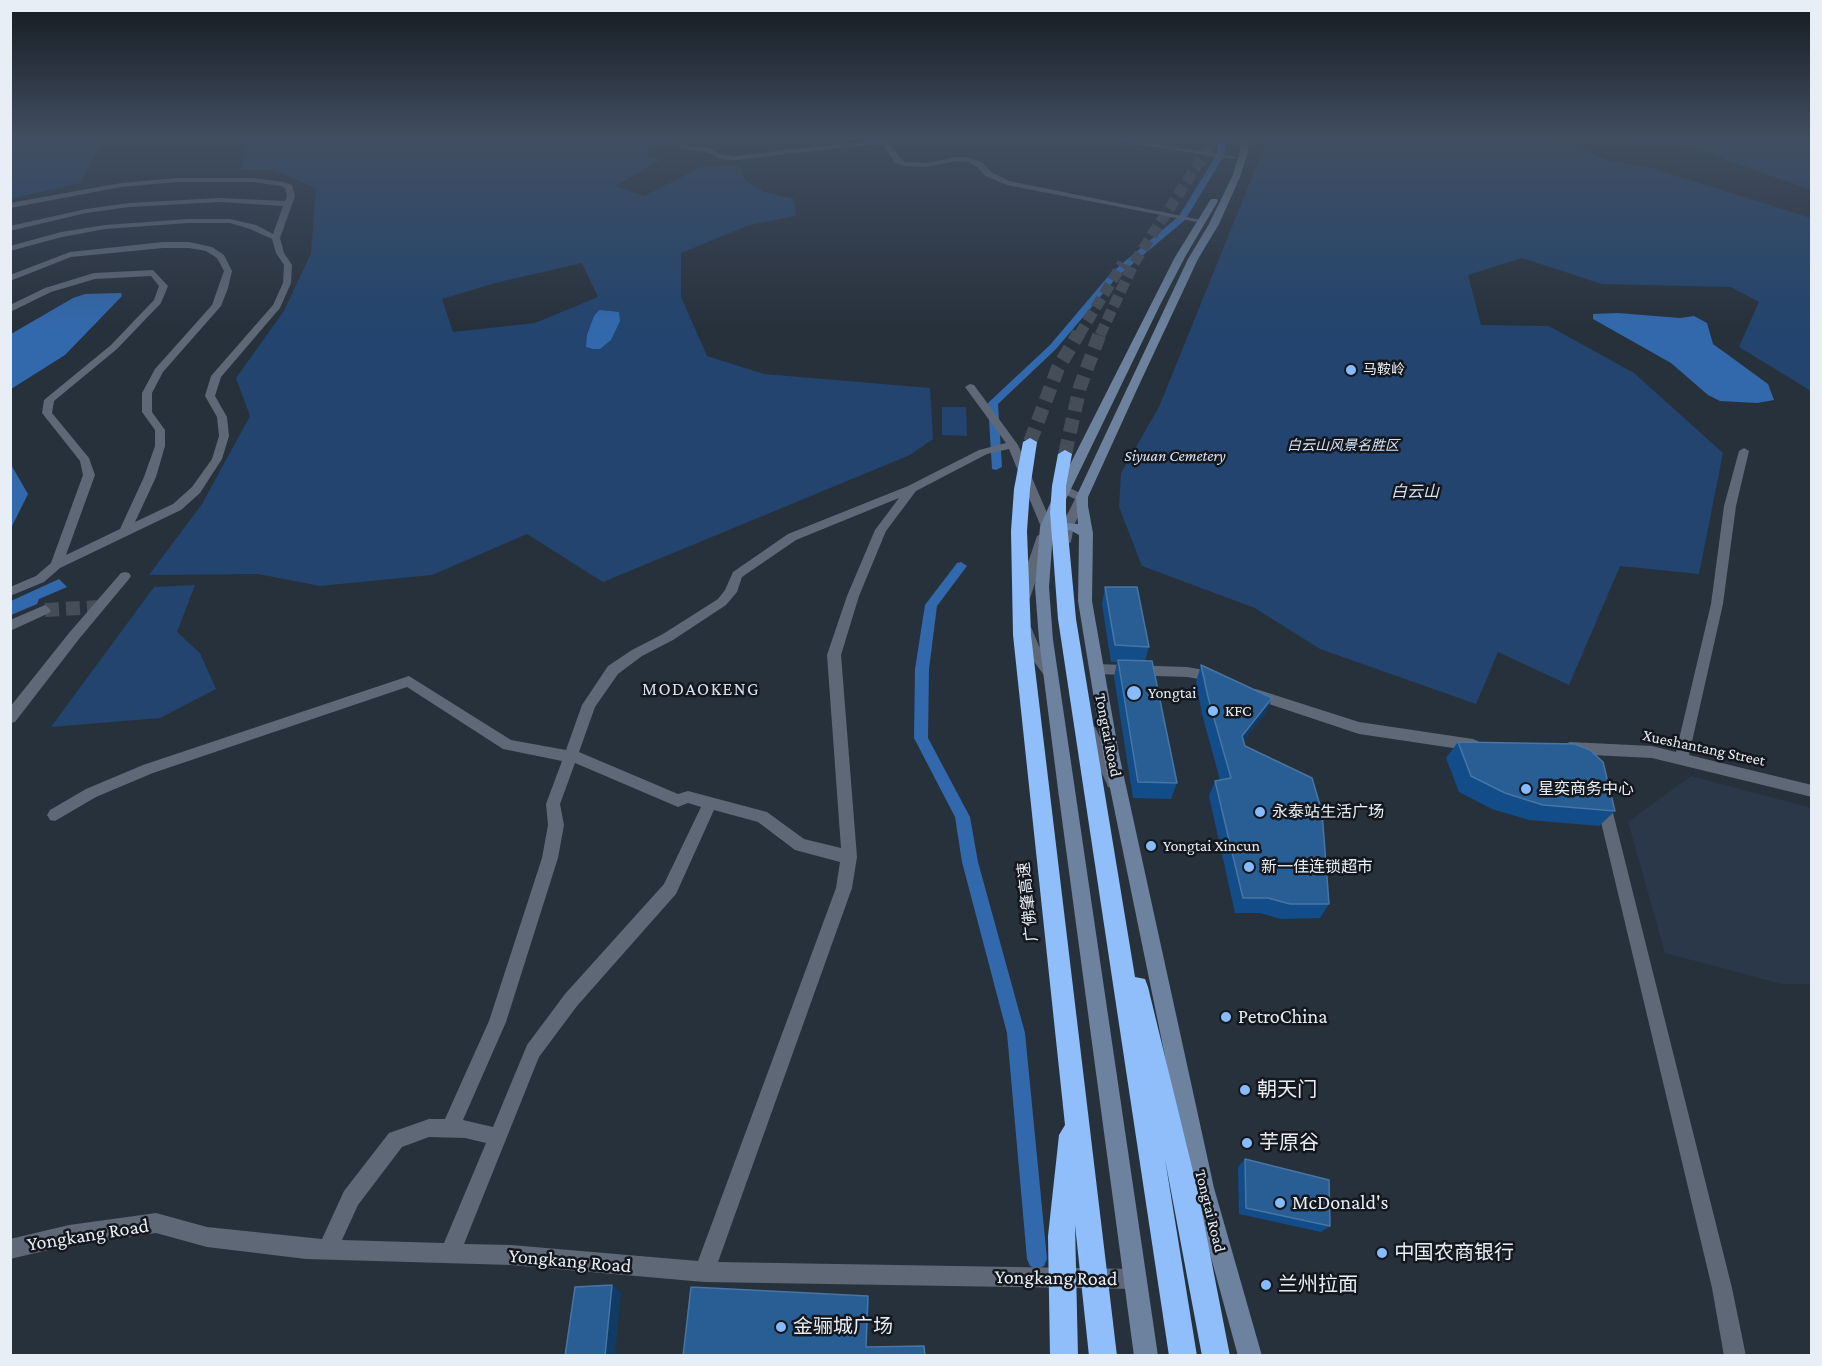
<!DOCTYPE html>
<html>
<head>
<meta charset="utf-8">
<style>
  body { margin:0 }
  #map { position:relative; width:1822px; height:1366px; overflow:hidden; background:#27313c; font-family:"Crimson Pro",serif }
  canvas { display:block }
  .frame { position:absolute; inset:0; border:12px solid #e8eef6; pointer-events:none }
</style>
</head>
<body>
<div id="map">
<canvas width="1822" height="1366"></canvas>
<div class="frame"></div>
</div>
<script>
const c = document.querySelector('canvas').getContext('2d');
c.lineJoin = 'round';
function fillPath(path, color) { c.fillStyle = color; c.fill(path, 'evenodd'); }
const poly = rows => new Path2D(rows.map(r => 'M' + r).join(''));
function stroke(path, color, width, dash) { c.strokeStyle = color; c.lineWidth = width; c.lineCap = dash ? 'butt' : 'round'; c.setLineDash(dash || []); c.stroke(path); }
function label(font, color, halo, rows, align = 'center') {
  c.font = font + ' "Crimson Pro","Noto Sans SC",serif'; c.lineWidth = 5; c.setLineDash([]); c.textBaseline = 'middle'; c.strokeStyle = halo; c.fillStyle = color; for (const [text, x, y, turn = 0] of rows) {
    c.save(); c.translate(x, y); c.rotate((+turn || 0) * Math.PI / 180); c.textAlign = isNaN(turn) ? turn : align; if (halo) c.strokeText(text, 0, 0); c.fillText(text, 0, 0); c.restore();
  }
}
fillPath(poly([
  [1691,776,1811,808,1811,984,1782,984,1665,953,1628,822]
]), '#2a3849');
fillPath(poly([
  [10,138,104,138,80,183,11,199],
  [246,138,669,138,644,155,661,160,615,186,644,196,701,167,739,166,745,180,764,192,794,199,796,216,749,225,681,253,681,297,707,356,764,374,930,388,933,439,910,455,603,582,527,534,432,575,320,586,258,574,149,575,202,504,250,416,236,378,284,311,311,253,316,188,274,170,241,170],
  [582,263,598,297,535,323,453,332,442,299,495,283],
  [1268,138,1538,138,1571,145,1609,161,1651,168,1811,218,1811,391,1739,347,1759,302,1731,287,1602,284,1522,258,1468,275,1481,325,1549,326,1634,373,1723,453,1699,574,1620,566,1569,685,1498,652,1476,704,1320,649,1255,608,1142,566,1119,507,1121,473,1159,407],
  [1618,138,1811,138,1811,190,1684,145,1632,144],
  [942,407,966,407,967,436,942,435],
  [195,585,177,632,200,653,216,689,160,718,51,727,154,587]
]), '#22446e');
fillPath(poly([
  [121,293,122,296,65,355,11,389,11,334,73,298,85,294],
  [599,310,619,312,620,321,611,340,600,349,593,349,586,347,587,335,594,316],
  [1618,313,1680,318,1694,316,1707,323,1713,344,1768,384,1774,400,1757,403,1720,401,1708,395,1671,363,1593,319,1593,314],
  [10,463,28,494,11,528,10,528],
  [59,579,67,587,39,599,37,604,11,615,11,601]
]), '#3269ad');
fillPath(poly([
  [1217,138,1225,138,1225,154,1185,220,1117,277,1056,349,998,404,1002,467,996,470,992,469,988,403,1050,345,1111,273,1179,216,1217,154,1217,138],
  [961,562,967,566,937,606,929,669,928,738,970,817,978,862,1025,1033,1047,1259,1044,1266,1037,1269,1030,1266,1027,1259,1007,1033,962,862,955,817,914,738,915,669,925,605,957,563,961,562]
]), '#3269ad');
stroke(poly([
  [45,610,99,607]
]), '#444d58', 14, [14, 7]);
stroke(poly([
  [1079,335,1123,263],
  [1100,335,1134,263,1215,138]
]), '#444d58', 11, [11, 5]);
stroke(poly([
  [1030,442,1058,368,1079,333],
  [1065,454,1080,387,1100,333]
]), '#444d58', 14, [14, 8]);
fillPath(poly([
  [1097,138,1116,138,1237,157,1233,159,1097,138],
  [876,140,889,142,901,159,905,162,926,163,957,157,970,158,983,163,991,172,1009,181,1206,221,1202,223,1007,185,985,176,977,167,968,162,957,161,926,167,904,166,895,163,884,146,876,144,735,160,721,159,706,152,679,148,683,146,708,148,723,155,735,156,876,140],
  [177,178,253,178,283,182,292,185,295,196,280,238,284,253,292,265,291,283,280,308,221,377,215,396,227,417,229,436,222,459,200,493,181,510,60,568,44,582,10,596,10,587,36,576,51,563,83,475,80,461,42,413,44,400,111,345,154,300,159,286,151,276,95,279,51,292,10,312,10,305,45,288,94,273,153,270,168,286,161,303,117,349,54,401,52,413,89,458,95,475,66,555,120,529,144,477,155,446,155,430,142,412,142,393,155,369,212,305,224,271,217,258,206,251,189,248,163,248,71,257,10,281,10,275,70,252,163,242,189,242,212,247,224,255,232,271,228,288,221,306,163,372,152,393,152,412,165,430,165,446,156,477,135,522,173,504,192,487,212,459,219,436,217,417,205,396,211,376,273,305,283,283,284,265,276,253,272,239,250,229,230,223,188,223,105,229,62,237,10,251,10,246,61,232,105,225,188,219,230,219,256,225,273,234,283,206,220,202,129,207,86,213,10,231,10,226,86,209,129,203,220,198,285,201,287,196,285,188,281,186,253,182,177,182,121,187,10,208,10,203,121,183,177,178],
  [970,384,974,385,1018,445,1053,527,1047,531,1041,527,1009,449,987,454,916,491,886,531,859,596,841,655,857,857,852,888,718,1262,1135,1269,1142,1272,1145,1279,1142,1286,1135,1289,704,1282,511,1265,306,1259,207,1247,156,1233,69,1245,10,1259,10,1239,69,1225,156,1213,207,1227,322,1239,344,1191,389,1133,429,1119,445,1119,489,1021,542,858,548,825,546,804,562,761,503,749,407,687,153,773,96,797,55,821,50,820,47,815,50,810,86,789,143,765,409,676,511,740,566,750,582,705,608,666,632,650,663,634,718,599,725,590,733,572,788,534,908,486,979,450,1006,443,965,387,970,384],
  [899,498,875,530,847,596,827,655,841,848,804,839,767,812,688,791,678,794,579,752,595,707,618,674,642,656,673,640,726,605,737,592,742,577,796,540,899,498],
  [575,763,678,807,688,803,701,807,664,884,565,994,527,1045,493,1127,463,1120,506,1022,558,858,564,825,560,804,575,763],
  [714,810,758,822,795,850,840,862,836,888,698,1261,511,1245,464,1244,539,1057,577,1006,676,894,714,810],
  [429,1137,465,1138,486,1143,444,1243,342,1240,358,1205,402,1147,429,1137],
  [1744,448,1749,451,1736,506,1723,604,1689,755,1812,785,1812,797,1652,758,1570,754,1565,752,1563,748,1565,744,1570,742,1652,746,1676,752,1711,604,1724,506,1739,451,1744,448],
  [125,572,129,573,131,576,129,579,79,639,15,722,10,723,10,707,69,633,121,573,125,572],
  [45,605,51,610,49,613,10,631,10,620,45,605],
  [1096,664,1187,667,1216,672,1223,677,1216,682,1187,677,1096,674,1089,669,1096,664],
  [1256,689,1359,722,1473,739,1478,741,1480,745,1478,749,1473,751,1359,734,1251,698,1249,694,1251,690,1256,689],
  [1603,795,1608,797,1610,801,1732,1288,1746,1356,1724,1356,1712,1288,1596,801,1598,797,1603,795]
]), '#5e6876');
fillPath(poly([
  [1064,485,1088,497,1074,525,1071,542,1064,546,1057,542,1062,525,1075,499,1060,492,1058,489,1060,486,1064,485],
  [1044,532,1051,536,1030,598,1023,603,1018,601,1016,598,1037,536,1044,532],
  [1026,626,1031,627,1039,646,1056,670,1058,674,1056,678,1046,678,1027,652,1019,631,1026,626],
  [1089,725,1095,727,1122,782,1120,787,1114,789,1108,787,1106,782,1081,731,1083,727,1089,725]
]), '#5e6876');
fillPath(poly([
  [1241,138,1249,138,1248,152,1240,177,1219,224,1198,259,1139,385,1088,497,1088,506,1093,533,1092,601,1119,754,1214,1188,1262,1356,1238,1356,1192,1188,1103,754,1078,601,1079,535,1070,530,1053,531,1049,587,1053,640,1158,1356,1134,1356,1059,797,1039,640,1035,587,1040,527,1049,506,1175,257,1211,199,1217,199,1218,201,1185,257,1160,305,1055,522,1078,524,1076,497,1188,259,1209,224,1232,177,1240,152,1241,138]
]), '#6d829e');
fillPath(poly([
  [1030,438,1037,442,1030,489,1027,531,1031,635,1117,1356,1089,1356,1075,1225,1078,1356,1050,1356,1048,1236,1059,1135,1065,1125,1013,635,1011,531,1014,489,1023,442,1030,438],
  [1065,450,1072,454,1066,486,1066,512,1076,619,1135,977,1145,979,1148,987,1198,1192,1230,1356,1202,1356,1165,1159,1197,1356,1169,1356,1058,619,1050,512,1052,486,1058,454,1065,450]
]), '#8fbefb');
fillPath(poly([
  [1105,587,1149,647,1145,661,1177,783,1171,799,1133,798,1114,677,1117,662,1111,662,1102,604],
  [1201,665,1272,698,1265,714,1243,741,1245,746,1329,904,1320,918,1281,919,1260,913,1235,913,1209,796,1215,781,1220,780,1202,714,1196,682],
  [1458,742,1615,811,1599,826,1529,820,1492,809,1459,792,1446,758],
  [1245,1159,1330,1226,1321,1232,1239,1214,1238,1167]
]), '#124d89');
fillPath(poly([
  [1272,698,1265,714,1235,752,1242,736],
  [612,1285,621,1292,615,1356,605,1356],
  [868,1296,870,1302,867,1352,866,1347]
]), '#113b65');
const building = poly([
  [1105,587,1137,587,1149,647,1115,645,1105,587],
  [1118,660,1152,661,1177,783,1138,782,1118,660],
  [1201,665,1272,698,1242,736,1245,746,1312,778,1322,812,1329,904,1290,904,1268,898,1243,898,1215,781,1231,778,1208,697,1201,665],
  [1458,742,1575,744,1590,750,1603,762,1615,811,1543,805,1505,793,1471,776,1458,742],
  [1245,1159,1329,1180,1330,1226,1246,1208,1245,1159],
  [612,1285,605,1356,565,1356,575,1287,612,1285],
  [691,1287,868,1296,866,1347,924,1346,925,1356,683,1356,691,1287]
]);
fillPath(building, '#295e95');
stroke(building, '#4775a4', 1.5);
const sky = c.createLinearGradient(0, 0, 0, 329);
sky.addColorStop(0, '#151b21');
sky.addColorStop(0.42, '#414e61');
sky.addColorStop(1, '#414e6100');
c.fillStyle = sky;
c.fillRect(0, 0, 1822, 329);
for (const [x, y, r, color] of [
  [1351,370,6,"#88bbfc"],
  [1134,693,8,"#88bbfc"],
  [1213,711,6,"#88bbfc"],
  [1526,789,6,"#88bbfc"],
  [1260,812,6,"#88bbfc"],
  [1151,846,6,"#88bbfc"],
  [1249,867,6,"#88bbfc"],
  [1226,1017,6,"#88bbfc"],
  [1245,1090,6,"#88bbfc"],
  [1247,1143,6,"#88bbfc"],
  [1280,1203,6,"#88bbfc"],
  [1382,1253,6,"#88bbfc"],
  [1266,1285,6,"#88bbfc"],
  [781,1327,6,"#88bbfc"]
]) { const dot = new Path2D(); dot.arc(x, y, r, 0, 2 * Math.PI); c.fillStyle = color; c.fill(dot); stroke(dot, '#14181e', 2); }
label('14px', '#e8eef6', '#14181e', [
  ["马鞍岭",1363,370]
], 'left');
label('italic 14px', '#d6e5f8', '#14181e', [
  ["白云山风景名胜区",1343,446]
]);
label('italic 16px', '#d6e5f8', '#14181e', [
  ["Siyuan Cemetery",1175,456],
  ["白云山",1415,492]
]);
label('16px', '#e8eef6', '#14181e', [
  ["Yongtai",1148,693],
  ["KFC",1225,711],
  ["星奕商务中心",1538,789],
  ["永泰站生活广场",1272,812],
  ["Yongtai Xincun",1163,846],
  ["新一佳连锁超市",1261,867]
], 'left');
label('16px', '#e8eef6', '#14181e', [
  ["Tongtai Road",1108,735,79],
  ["Xueshantang Street",1704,748,12],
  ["广佛肇高速",1028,902,-96],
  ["Tongtai Road",1210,1211,76]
]);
c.letterSpacing = '1.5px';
label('18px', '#d4e0f0', '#14181e', [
  ["MODAOKENG",701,689]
]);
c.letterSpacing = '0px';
label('20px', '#e8eef6', '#14181e', [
  ["PetroChina",1238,1017],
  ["朝天门",1257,1090],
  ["芋原谷",1259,1143],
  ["McDonald's",1292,1203],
  ["中国农商银行",1394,1253],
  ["兰州拉面",1278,1285],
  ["金骊城广场",793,1327]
], 'left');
label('20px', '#e8eef6', '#14181e', [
  ["Yongkang Road",88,1235,-9],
  ["Yongkang Road",570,1261,5],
  ["Yongkang Road",1056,1278,1]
]);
</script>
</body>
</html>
